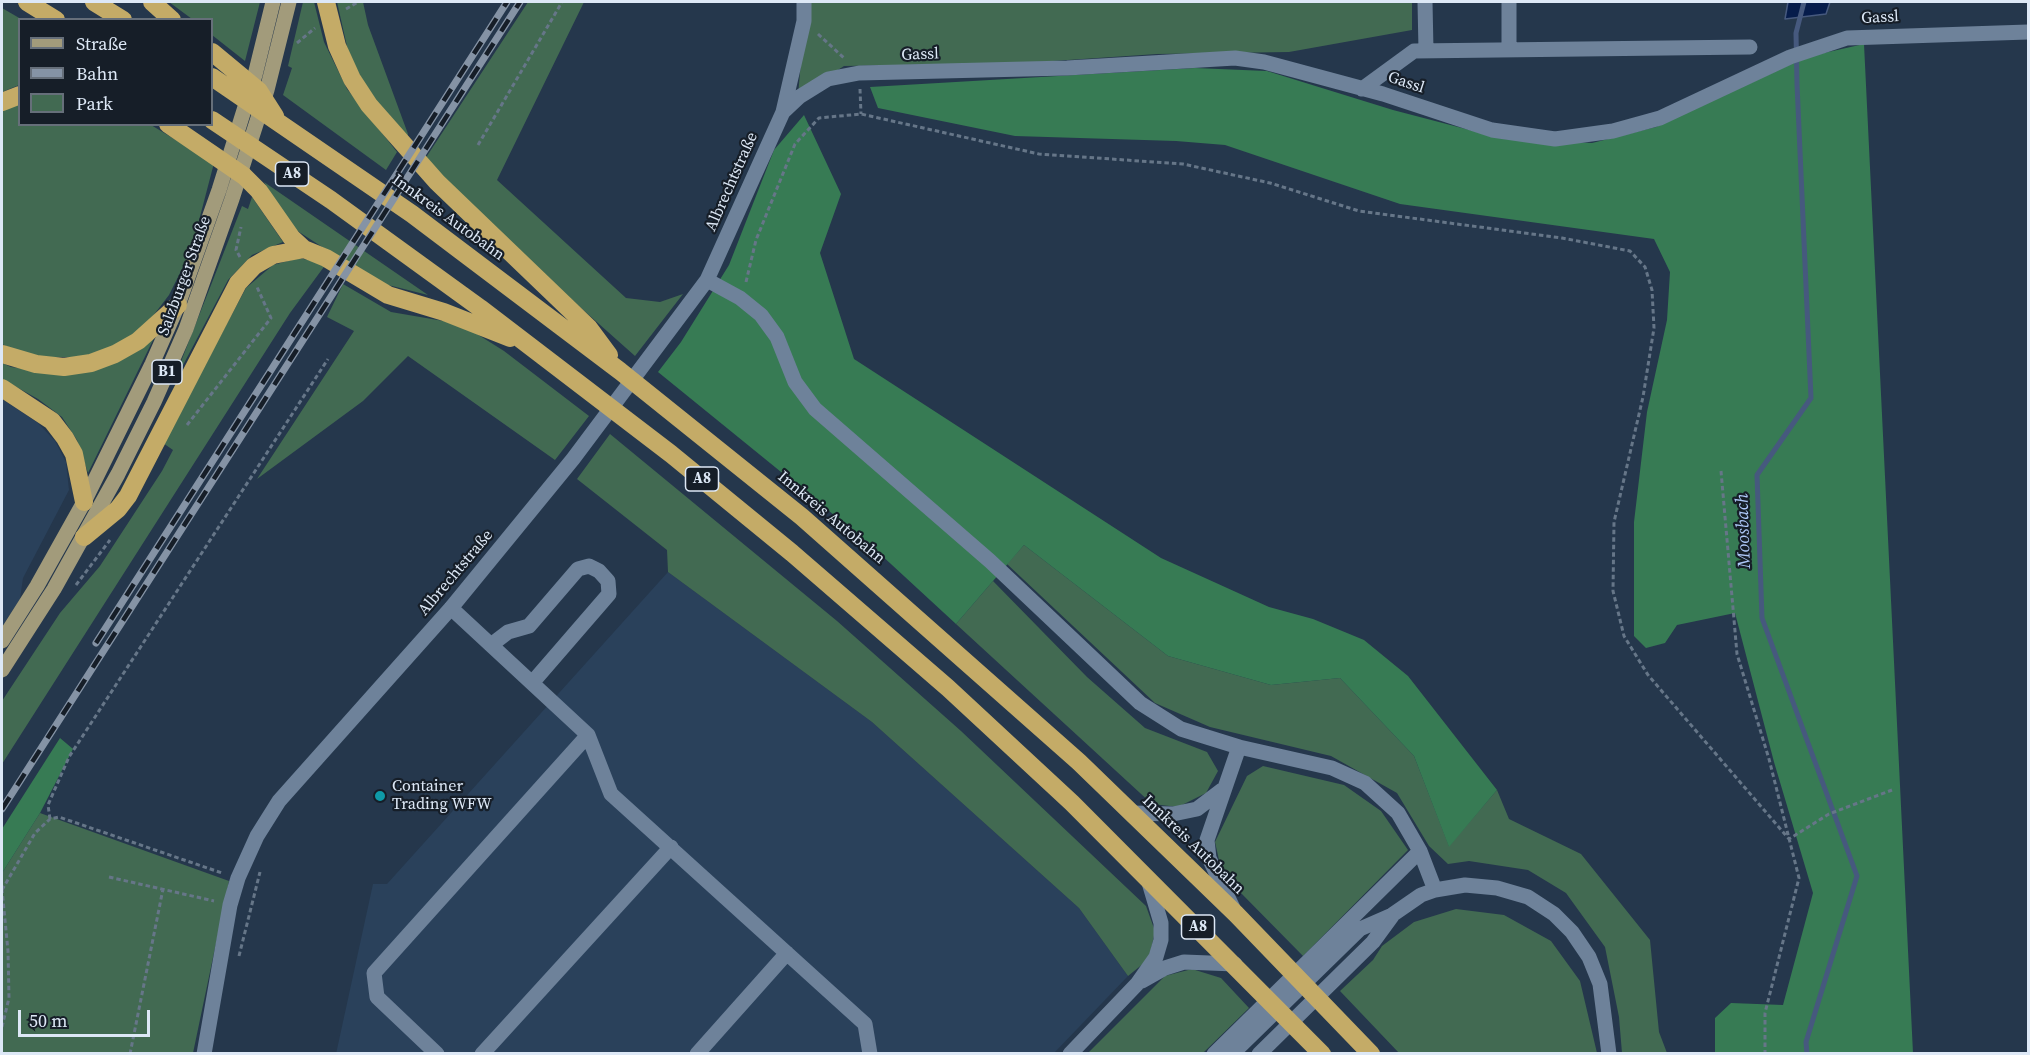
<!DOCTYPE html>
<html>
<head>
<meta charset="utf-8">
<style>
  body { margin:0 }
  #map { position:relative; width:2030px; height:1055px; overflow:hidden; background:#25374c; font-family:"Source Serif 4",serif }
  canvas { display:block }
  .frame { position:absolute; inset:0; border:3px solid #dde8f6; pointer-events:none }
  .legend { position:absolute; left:18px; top:18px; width:195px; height:108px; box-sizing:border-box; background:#161e28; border:2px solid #666f7a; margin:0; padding:8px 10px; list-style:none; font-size:18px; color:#dde8f6 }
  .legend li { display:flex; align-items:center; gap:12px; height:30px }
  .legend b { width:30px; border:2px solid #666f7a }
  .scale { position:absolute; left:18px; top:1010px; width:132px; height:27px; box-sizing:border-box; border:3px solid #dde8f6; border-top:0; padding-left:8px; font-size:18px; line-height:21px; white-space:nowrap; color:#dde8f6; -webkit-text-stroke:4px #161e28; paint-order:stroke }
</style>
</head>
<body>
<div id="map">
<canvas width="2030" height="1055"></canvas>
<div class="frame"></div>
<ul class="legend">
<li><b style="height:8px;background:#a29b7b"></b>Straße</li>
<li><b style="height:8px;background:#8593a5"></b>Bahn</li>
<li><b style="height:16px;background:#426a52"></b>Park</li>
</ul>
<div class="scale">50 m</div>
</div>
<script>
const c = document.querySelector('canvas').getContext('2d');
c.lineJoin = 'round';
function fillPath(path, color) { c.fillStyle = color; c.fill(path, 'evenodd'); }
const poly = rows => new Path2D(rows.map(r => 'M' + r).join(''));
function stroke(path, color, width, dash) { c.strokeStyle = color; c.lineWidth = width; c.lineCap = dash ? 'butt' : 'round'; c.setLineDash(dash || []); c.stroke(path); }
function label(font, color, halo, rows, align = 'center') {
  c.font = font + ' "Source Serif 4",serif'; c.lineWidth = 4.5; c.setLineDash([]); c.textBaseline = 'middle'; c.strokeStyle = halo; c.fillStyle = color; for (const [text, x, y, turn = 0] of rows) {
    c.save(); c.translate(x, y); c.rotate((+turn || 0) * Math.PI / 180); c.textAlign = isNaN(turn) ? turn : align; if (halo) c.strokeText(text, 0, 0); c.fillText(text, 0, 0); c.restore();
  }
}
fillPath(poly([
  [2,399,38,423,55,441,66,462,69,490,23,578,20,599,2,627],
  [668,572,872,722,1079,908,1128,976,1054,1053,336,1054,373,884,387,884]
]), '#2a415b');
fillPath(poly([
  [169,2,260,2,245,61,212,35,212,20,192,19],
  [303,2,314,2,324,42,347,89,397,152,386,170,283,95,292,68,288,66],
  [337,2,363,2,368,25,408,134,406,140,374,101,349,55],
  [528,2,584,2,497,180,626,298,660,302,683,294,635,356,544,275,425,159],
  [806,2,1412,2,1412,30,1289,52,1157,54,1023,63,844,66,798,96],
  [2,8,21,19,19,85,2,92],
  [19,103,20,124,151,125,214,163,191,251,169,295,146,325,116,346,82,357,44,357,14,350,2,344,2,111],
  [264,182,428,295,376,282,293,228],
  [252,197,283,242,252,255,228,280,182,367,180,364,242,206,248,209],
  [299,258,326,264,290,313,2,764,2,701,60,613,100,566,162,471,173,450,163,443,246,288,273,265],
  [343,284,391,312,461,324,504,351,589,416,555,460,408,356,363,401,257,479,354,331,327,317],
  [155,336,88,473,77,440,62,417,38,399,2,379,2,363,11,367,60,374],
  [610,434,837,621,961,731,1146,906,1155,931,1149,959,1128,976,1079,908,872,722,668,572,667,550,577,479],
  [1024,545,1168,656,1271,685,1340,678,1414,756,1449,846,1497,790,1509,819,1581,854,1650,940,1659,1032,1667,1053,1622,1053,1619,1017,1605,947,1566,893,1528,870,1469,861,1448,864,1429,846,1397,793,1331,756,1210,727,1155,703,1007,564],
  [993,581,1087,677,1145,728,1207,752,1218,771,1206,793,1178,807,1152,804,956,624],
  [1263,766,1344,785,1381,811,1408,850,1303,956,1238,890,1221,869,1215,842,1247,776],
  [40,813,229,881,193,1053,2,1053,2,873],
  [1456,909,1504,915,1551,941,1580,981,1597,1053,1399,1053,1340,991,1373,960,1382,946,1414,922],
  [1192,969,1221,978,1249,1008,1203,1053,1087,1054,1165,976]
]), '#426a52');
fillPath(poly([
  [1864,44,1913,1053,1715,1053,1715,1018,1731,1003,1783,1005,1813,893,1774,762,1735,613,1677,625,1665,643,1646,648,1634,636,1634,522,1647,412,1667,320,1670,272,1654,239,1400,204,1225,145,1176,141,1015,136,878,108,870,87,1195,68,1267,71,1393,110,1504,139,1592,143,1656,127,1806,57],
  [804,115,841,194,820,253,854,359,1161,558,1269,607,1313,619,1364,640,1408,676,1497,790,1449,847,1414,756,1340,678,1271,685,1168,656,1024,545,956,624,866,541,658,372,681,342,729,265,774,150],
  [60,738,73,749,40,813,2,873,2,829]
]), '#377b54');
const water = poly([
  [1788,2,1830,2,1826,14,1785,19,1788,2]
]);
fillPath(water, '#061c4b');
stroke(water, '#46597e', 1.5);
stroke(poly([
  [1804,2,1796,33,1797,84,1811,398,1757,475,1762,618,1857,876,1806,1042,1807,1054]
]), '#46597e', 5);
stroke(poly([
  [346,9,358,2],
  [818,34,844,58],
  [297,43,315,28],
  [860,89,861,114],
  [478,145,562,2],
  [240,257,236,250,241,227],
  [746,282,756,240,795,144,819,118,861,114,1039,154,1183,164,1270,183,1359,211,1562,238,1630,251,1645,267,1652,290,1654,328,1643,397,1614,522,1613,591,1624,636,1648,675,1789,839,1829,814,1892,790],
  [187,425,271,318,257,287],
  [1721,471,1737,654,1769,759,1799,878,1765,1013,1765,1054],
  [76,585,110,540],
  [50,819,48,805,69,757,328,359],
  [109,877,214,901],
  [2,890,35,833,50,819,59,817,222,873],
  [239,956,260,872],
  [2,1027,9,998,8,951,2,889],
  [130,1054,163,889]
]), '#667688', 3, [4.5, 3]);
stroke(poly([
  [1425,2,1426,50],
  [1509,2,1509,49],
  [1362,89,1414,51,1750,47],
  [783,112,804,21,804,2],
  [707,280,740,298,761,315,777,337,795,382,815,409,990,561,1140,703,1181,729,1239,747],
  [451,608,588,735,611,794,865,1024,870,1054],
  [491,645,508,632,529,626,578,569,589,566,599,571,608,581,609,594,532,683],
  [1132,813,1173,814,1197,809,1222,790],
  [1233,908,1209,858,1207,840,1239,747,1332,768,1365,783,1398,813,1420,851,1435,890],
  [1142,981,1165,968,1184,962,1235,964],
  [204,1054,230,905,238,878,257,836,279,801,451,608,573,459,707,280,783,112,799,97,828,79,859,73,1067,68,1235,58,1264,62,1383,94,1492,130,1555,139,1613,131,1660,118,1790,57,1847,38,2028,32],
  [437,1054,377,997,374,973,588,735],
  [482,1054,671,847],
  [697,1054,787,953],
  [1070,1054,1137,984,1156,957,1161,940,1161,923,1148,879],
  [1214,1054,1420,851],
  [1232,1054,1360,929,1392,915,1421,895,1435,890,1465,885,1497,888,1528,897,1554,914,1572,932,1589,957,1600,984,1609,1054],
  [1259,1054,1373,942,1392,916]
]), '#6e829a', 15);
stroke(poly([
  [2,641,37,586,84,502,152,364,178,305,219,190,255,75,273,2],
  [2,670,54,589,118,474,154,402,186,329,232,199,267,90,289,2]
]), '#a29b7b', 15);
stroke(poly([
  [27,2,56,20],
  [94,2,123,20],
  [152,2,172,20],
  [326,2,337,46,352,79,369,105,437,182,589,328,609,355],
  [212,52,259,91,275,116],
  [212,77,412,214,620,371,802,517,1079,762,1236,914,1371,1054],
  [2,102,20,95],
  [212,120,331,200,480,308,671,454,792,553,948,688,1072,803,1322,1054],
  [168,124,244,176,259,191,291,237,304,249,326,258,388,295,444,312,510,338],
  [2,354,36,364,64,367,91,363,115,354,138,341,178,305],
  [2,388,52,421,65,438,74,454,84,502],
  [84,537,118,509,128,496,238,283,254,266,273,255,304,249]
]), '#c4ab67', 18);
const rail = poly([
  [96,643,507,2],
  [2,809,520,2]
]);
stroke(rail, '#8593a5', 7);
stroke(rail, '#161e28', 4.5, [14]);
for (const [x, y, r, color] of [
  [380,796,6,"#0f9aa8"]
]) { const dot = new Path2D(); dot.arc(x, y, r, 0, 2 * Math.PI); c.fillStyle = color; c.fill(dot); stroke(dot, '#161e28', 2); }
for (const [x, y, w] of [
  [292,174,33],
  [167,372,30],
  [702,479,33],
  [1198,927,33]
]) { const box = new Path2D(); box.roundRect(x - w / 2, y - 12, w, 24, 4.5); c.fillStyle = '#161e28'; c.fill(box); stroke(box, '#dde8f6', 1.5); }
label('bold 15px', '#dde8f6', null, [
  ["A8",292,174],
  ["B1",167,372],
  ["A8",702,479],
  ["A8",1198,927]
]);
label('16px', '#dde8f6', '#161e28', [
  ["Gassl",1880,18,-3],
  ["Gassl",920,55,-2],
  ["Gassl",1406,83,18],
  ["Albrechtstraße",732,182,-66],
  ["Innkreis Autobahn",448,218,36],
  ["Salzburger Straße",185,276,-70],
  ["Innkreis Autobahn",831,518,40],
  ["Albrechtstraße",456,573,-50],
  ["Innkreis Autobahn",1193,845,44]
]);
label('16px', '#dde8f6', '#161e28', [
  ["Container",392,787],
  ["Trading WFW",392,805]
], 'left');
label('italic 18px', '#adc7f7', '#161e28', [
  ["Moosbach",1744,531,-92]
]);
</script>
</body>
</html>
